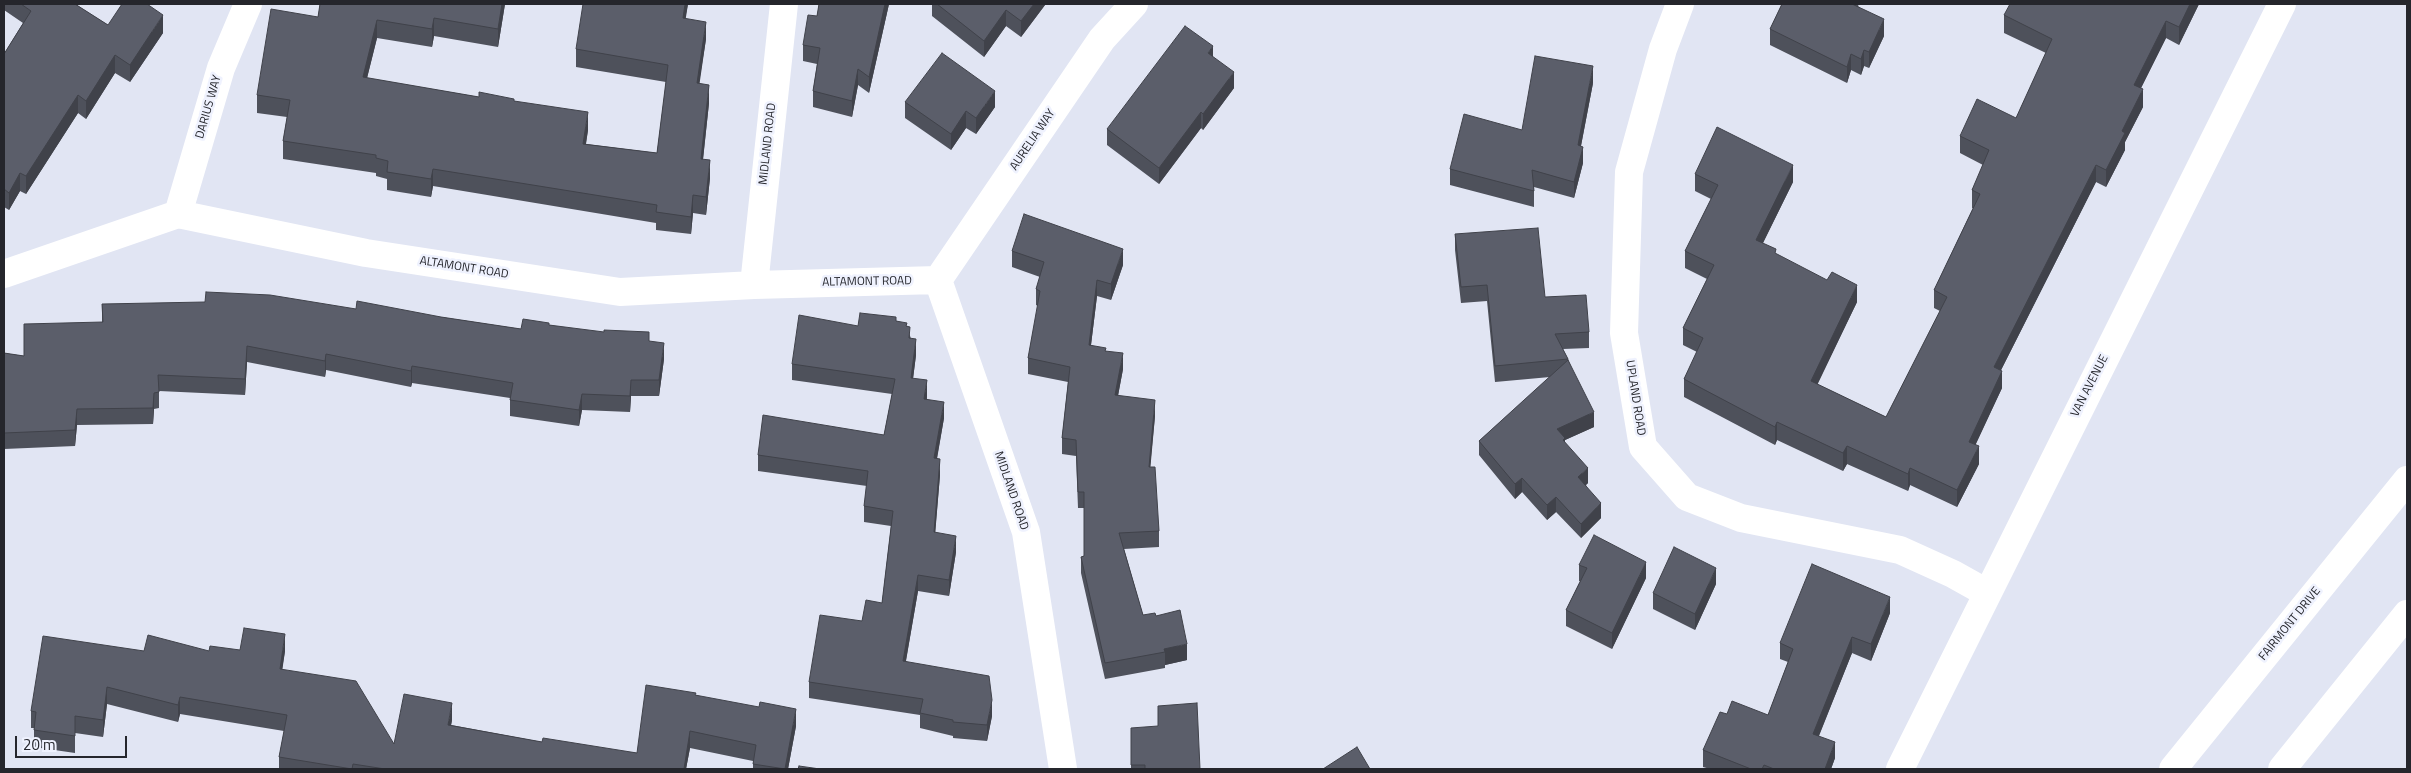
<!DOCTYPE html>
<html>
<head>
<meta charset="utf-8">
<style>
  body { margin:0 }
  #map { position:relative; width:2411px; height:773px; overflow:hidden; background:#e1e5f3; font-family:"Titillium Web",sans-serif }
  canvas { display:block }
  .frame { position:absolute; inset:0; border:5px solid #25262c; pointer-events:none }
  .scale { position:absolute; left:15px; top:736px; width:112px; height:22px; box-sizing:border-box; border:2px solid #25262c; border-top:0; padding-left:6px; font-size:15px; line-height:18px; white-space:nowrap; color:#25262c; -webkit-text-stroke:4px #eff2fe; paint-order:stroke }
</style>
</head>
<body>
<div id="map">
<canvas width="2411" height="773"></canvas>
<div class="frame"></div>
<div class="scale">20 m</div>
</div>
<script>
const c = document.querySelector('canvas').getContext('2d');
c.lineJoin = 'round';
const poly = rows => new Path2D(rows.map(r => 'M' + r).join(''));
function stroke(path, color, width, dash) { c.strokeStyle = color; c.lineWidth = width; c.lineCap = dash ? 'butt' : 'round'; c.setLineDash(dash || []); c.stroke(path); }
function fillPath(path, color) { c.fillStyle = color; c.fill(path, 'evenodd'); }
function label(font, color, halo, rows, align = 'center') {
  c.font = font + ' "Titillium Web",sans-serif'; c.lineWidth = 5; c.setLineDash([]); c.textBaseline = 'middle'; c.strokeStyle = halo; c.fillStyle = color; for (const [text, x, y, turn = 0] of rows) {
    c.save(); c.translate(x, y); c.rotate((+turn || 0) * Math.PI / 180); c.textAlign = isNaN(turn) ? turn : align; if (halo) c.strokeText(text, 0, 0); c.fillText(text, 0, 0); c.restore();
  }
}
stroke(poly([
  [1680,4,1663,49,1629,172,1624,333,1643,447,1687,497,1741,518,1900,550,1953,574,1987,593],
  [178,214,221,68,248,4],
  [4,274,178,214,366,253,620,292,754,285,938,280],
  [938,280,1026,532,1063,769],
  [938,280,1102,39,1134,4],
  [754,285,784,4],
  [1900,769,2282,4]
]), '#fff', 28);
stroke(poly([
  [2173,769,2407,480],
  [2282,769,2407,614]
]), '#fff', 28);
fillPath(poly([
  [4,4,75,4,108,25,163,33,130,82,115,73,86,119,78,113,26,194,20,191,9,210,4,207,4,54,23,23,4,10],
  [320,4,505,4,498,47,434,36,432,47,377,38,367,78,479,97,514,101,588,130,586,144,657,153,666,82,576,67,576,49,688,4,685,19,706,39,699,83,709,103,703,160,710,178,706,215,693,213,691,234,656,230,656,223,433,186,431,197,387,190,387,179,376,176,376,173,283,159,283,141,287,117,257,113,257,95,318,17],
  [819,4,889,4,869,93,858,85,852,117,813,107,813,91,817,64,803,61,803,45,817,16],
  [932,4,1045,4,1045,5,1021,37,1006,26,984,57,932,16],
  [1782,4,1859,4,1858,6,1884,36,1869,68,1864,66,1861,75,1851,70,1847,83,1770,45,1770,29],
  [2199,4,2179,45,2166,38,2141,88,2143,107,2125,142,2125,150,2106,187,2096,182,2001,370,2002,388,1975,445,1979,464,1957,507,1910,485,1908,491,1847,464,1843,471,1777,440,1775,445,1684,397,1684,379,1697,352,1683,345,1683,328,1707,279,1685,268,1685,251,1711,199,1695,191,1695,174,1793,182,1763,243,1776,254,1857,302,1817,384,1886,417,1940,311,1934,308,1934,290,1973,208,1972,208,1972,190,1983,165,1960,153,1960,136,2016,118,2046,53,2004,33,2004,15],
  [1213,57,1234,88,1203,130,1201,128,1159,184,1107,145,1107,129],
  [1593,83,1581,146,1583,163,1574,198,1534,187,1534,207,1450,185,1450,169,1522,130],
  [905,102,995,107,976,134,966,128,951,150,905,118],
  [1455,234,1545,297,1589,332,1589,348,1563,349,1568,359,1594,427,1565,440,1565,443,1588,483,1586,485,1601,518,1581,538,1556,512,1547,520,1522,492,1515,499,1479,455,1479,441,1550,377,1495,382,1487,301,1461,303,1455,250],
  [1012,251,1123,265,1111,300,1097,296,1091,345,1106,351,1123,369,1118,396,1155,416,1150,467,1159,531,1159,547,1124,549,1143,615,1156,616,1187,660,1165,665,1165,668,1105,679,1081,573,1081,557,1084,556,1084,508,1078,508,1076,456,1062,454,1062,438,1068,382,1028,374,1028,358,1038,306,1036,305,1036,289,1040,277,1012,267],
  [102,304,356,309,441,317,521,329,549,325,649,341,664,359,659,396,631,396,630,412,582,410,579,426,510,416,510,398,412,383,411,387,326,370,325,377,247,362,245,395,159,391,159,408,154,409,153,424,77,425,75,446,4,449,4,353,24,356,102,322],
  [896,321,907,326,916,355,913,379,927,396,927,400,944,418,937,459,940,475,935,533,956,552,949,596,918,591,906,661,992,716,987,741,953,738,953,736,920,728,920,715,809,698,809,682,862,621,882,603,891,526,864,522,864,506,867,486,758,471,758,455,884,435,892,394,792,380,792,364,858,326],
  [1579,565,1646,578,1612,649,1566,626,1566,610,1580,581,1579,581],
  [1716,584,1695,630,1653,609,1653,593],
  [1890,613,1871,661,1852,653,1819,736,1835,758,1831,769,1710,769,1703,767,1703,750,1727,714,1768,715,1788,662,1780,659,1780,643],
  [240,650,285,651,282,669,394,744,452,720,451,725,542,742,637,753,696,695,796,726,788,769,753,769,753,761,690,748,686,769,279,769,279,757,284,731,180,714,178,722,107,704,103,737,75,733,75,753,34,747,34,728,31,728,31,711,144,651,209,651],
  [1131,728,1200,769,1131,769]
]), '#4e515b');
fillPath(poly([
  [502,4,505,4,498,47,498,29],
  [685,4,688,4,683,36,683,18],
  [885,4,889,4,869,93,869,77],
  [1034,4,1045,4,1045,5,1021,37,1021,21],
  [2190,4,2199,4,2179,45,2179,27],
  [1006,10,1006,26,984,57,984,41],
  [163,15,163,33,130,82,130,65],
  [434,18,434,36,432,47,432,29],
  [1884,19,1884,36,1869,68,1869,52],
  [377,20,377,38,363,94,363,77],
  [2166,21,2166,38,2134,102,2134,85],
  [706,22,706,39,697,101,697,83],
  [1213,46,1213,62,1208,53],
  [1864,50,1864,66,1861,75,1861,59],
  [1851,54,1851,70,1847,83,1847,67],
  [115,55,115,73,86,119,86,101],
  [1593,66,1593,83,1578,161,1578,145],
  [858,69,858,85,852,117,852,101],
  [1234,72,1234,88,1203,130,1203,114],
  [709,85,709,103,701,177,701,159],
  [2143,89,2143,107,2125,142,2125,150,2106,187,2106,170,2122,131],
  [995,91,995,107,976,134,976,118],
  [78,95,78,113,26,194,26,176],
  [966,111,966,128,951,150,951,134],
  [588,112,588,130,583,161,583,144],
  [1201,112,1201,128,1159,184,1159,168],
  [1583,147,1583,163,1574,198,1574,182],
  [710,160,710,178,706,215,706,197],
  [1793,165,1793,182,1756,257,1756,240],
  [2096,165,2096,182,1994,384,1994,367],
  [433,169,433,186,431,197,431,179],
  [20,173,20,191,9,210,9,193],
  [693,195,693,213,691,234,691,217],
  [1123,249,1123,265,1111,300,1111,284],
  [1097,280,1097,296,1089,361,1089,345],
  [1857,285,1857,302,1811,398,1811,381],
  [916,339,916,355,911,394,911,378],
  [664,343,664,359,659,396,659,380],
  [247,346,247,362,245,395,245,379],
  [1123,353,1123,369,1115,411,1115,395],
  [326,354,326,370,325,377,325,361],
  [412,366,412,383,411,387,411,371],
  [2002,371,2002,388,1969,459,1969,442],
  [631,380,631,396,630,412,630,396],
  [927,380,927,396,924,415,924,399],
  [154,393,154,409,153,424,153,408],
  [582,394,582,410,579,426,579,410],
  [1155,400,1155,416,1149,483,1149,467],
  [944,402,944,418,934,474,934,458],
  [77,409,77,425,75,446,75,430],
  [1594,412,1594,427,1565,440,1565,453,1557,429],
  [1777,422,1777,440,1775,445,1775,427],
  [1847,446,1847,464,1843,471,1843,453],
  [1979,446,1979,464,1957,507,1957,490],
  [940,459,940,475,934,548,934,532],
  [1588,468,1588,483,1578,492,1578,477],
  [1910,468,1910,485,1908,491,1908,474],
  [1522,478,1522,492,1515,499,1515,484],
  [1556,497,1556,512,1547,520,1547,505],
  [1601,503,1601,518,1581,538,1581,524],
  [956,536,956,552,949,596,949,580],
  [1646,562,1646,578,1612,649,1612,633],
  [1716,568,1716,584,1695,630,1695,614],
  [918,575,918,591,903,677,903,661],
  [1890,597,1890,613,1871,661,1871,644],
  [285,634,285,651,280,686,280,669],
  [1852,637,1852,653,1813,750,1813,734],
  [1187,644,1187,660,1165,665,1165,652,1164,649],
  [107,687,107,704,103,737,103,720],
  [180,697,180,714,178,722,178,705],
  [992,700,992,716,987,741,987,725],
  [452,703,452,720,448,742,448,725],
  [796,709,796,726,788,769,785,769],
  [690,731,690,748,686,769,684,769],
  [1835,742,1835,758,1831,769,1825,769]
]), '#40424a');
const building = poly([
  [21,4,75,4,108,25,122,4,147,4,163,15,130,65,115,55,86,101,78,95,26,176,20,173,9,193,4,189,4,54,31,11,21,4],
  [320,4,502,4,498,29,434,18,432,29,377,20,363,77,479,97,479,92,514,99,514,101,588,112,583,144,657,153,668,65,576,49,583,4,685,4,683,18,706,22,697,83,709,85,701,159,710,160,706,197,693,195,691,217,656,212,657,205,433,169,431,179,387,172,388,161,376,158,376,155,283,141,290,100,257,95,271,9,318,17,320,4],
  [819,4,885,4,869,77,858,69,852,101,813,91,820,48,803,45,808,15,817,16,819,4],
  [937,4,1034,4,1021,21,1006,10,984,41,937,4],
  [1782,4,1852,4,1884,19,1869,52,1864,50,1861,59,1851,54,1847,67,1770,29,1782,4],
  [2010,4,2190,4,2179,27,2166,21,2134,85,2143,89,2122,131,2125,133,2106,170,2096,165,1994,367,2002,371,1969,442,1979,446,1957,490,1910,468,1908,474,1847,446,1843,453,1777,422,1775,427,1684,379,1703,338,1683,328,1714,265,1685,251,1718,185,1695,174,1717,127,1793,165,1756,240,1776,249,1775,253,1827,280,1832,272,1857,285,1811,381,1886,417,1947,297,1934,290,1980,194,1972,190,1989,150,1960,136,1977,99,2016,118,2052,39,2004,15,2010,4],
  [1185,26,1213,46,1208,53,1234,72,1203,114,1201,112,1159,168,1107,129,1185,26],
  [942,53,995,91,976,118,966,111,951,134,905,102,942,53],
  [1535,56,1593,66,1578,145,1583,147,1574,182,1532,170,1534,191,1450,169,1464,114,1522,130,1535,56],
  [1024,214,1123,249,1111,284,1097,280,1089,345,1106,348,1105,351,1123,353,1115,395,1155,400,1149,467,1155,467,1159,531,1119,533,1143,615,1155,613,1156,616,1180,610,1187,644,1164,649,1165,652,1105,663,1081,557,1084,556,1084,492,1078,492,1076,440,1062,438,1070,367,1028,358,1040,291,1036,289,1044,262,1012,251,1024,214],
  [1538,228,1545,297,1586,295,1589,332,1555,334,1568,359,1495,366,1487,285,1461,287,1455,234,1538,228],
  [206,292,270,295,356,309,357,301,441,317,521,329,523,319,549,323,549,325,604,332,604,330,649,332,649,341,664,343,659,380,631,380,630,396,582,394,579,410,510,400,513,383,412,366,411,371,326,354,325,361,247,346,245,379,158,375,159,392,154,393,153,408,77,409,75,430,4,433,4,353,24,356,24,324,103,322,102,304,205,302,206,292],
  [860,313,896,317,896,321,907,323,906,326,910,327,909,338,916,339,911,378,927,380,924,399,944,402,934,458,940,459,934,532,956,536,949,580,918,575,903,661,989,676,992,700,987,725,953,722,953,720,920,713,923,699,809,682,820,615,862,621,866,600,882,603,893,511,864,506,868,471,758,455,763,415,884,435,895,379,792,364,799,315,858,326,860,313],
  [1568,360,1594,412,1557,429,1565,438,1563,440,1588,468,1578,477,1601,503,1581,524,1556,497,1547,505,1522,478,1515,484,1479,441,1568,360],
  [1594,535,1646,562,1612,633,1566,610,1587,568,1579,565,1594,535],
  [1674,547,1716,568,1695,614,1653,593,1674,547],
  [1812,564,1890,597,1871,644,1852,637,1813,734,1835,742,1825,769,1774,769,1764,765,1762,769,1751,769,1703,750,1720,712,1727,714,1732,701,1768,715,1793,649,1780,643,1812,564],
  [244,628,285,634,280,669,356,681,394,744,404,694,452,703,448,725,542,742,543,738,637,753,646,685,696,693,695,695,759,707,760,702,796,709,785,769,753,764,756,745,690,731,684,769,385,769,353,764,352,769,279,757,287,715,180,697,178,705,107,687,103,720,75,716,75,736,34,730,36,712,31,711,43,636,144,651,148,635,209,651,210,646,240,650,244,628],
  [1197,703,1200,769,1145,769,1145,765,1131,765,1131,728,1158,726,1158,706,1197,703],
  [1357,747,1370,769,1323,769,1357,747],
  [799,766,820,769,798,769,799,766]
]);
fillPath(building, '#5b5e6a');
stroke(building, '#40424a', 1);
label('12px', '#25262c', '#eff2fe', [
  ["DARIUS WAY",209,107,-74],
  ["AURELIA WAY",1033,140,-56],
  ["MIDLAND ROAD",768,144,-84],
  ["ALTAMONT ROAD",464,268,9],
  ["ALTAMONT ROAD",867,282,-1],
  ["VAN AVENUE",2090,386,-63],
  ["UPLAND ROAD",1635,398,81],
  ["MIDLAND ROAD",1011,491,71],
  ["FAIRMONT DRIVE",2290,624,-51]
]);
</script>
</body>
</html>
